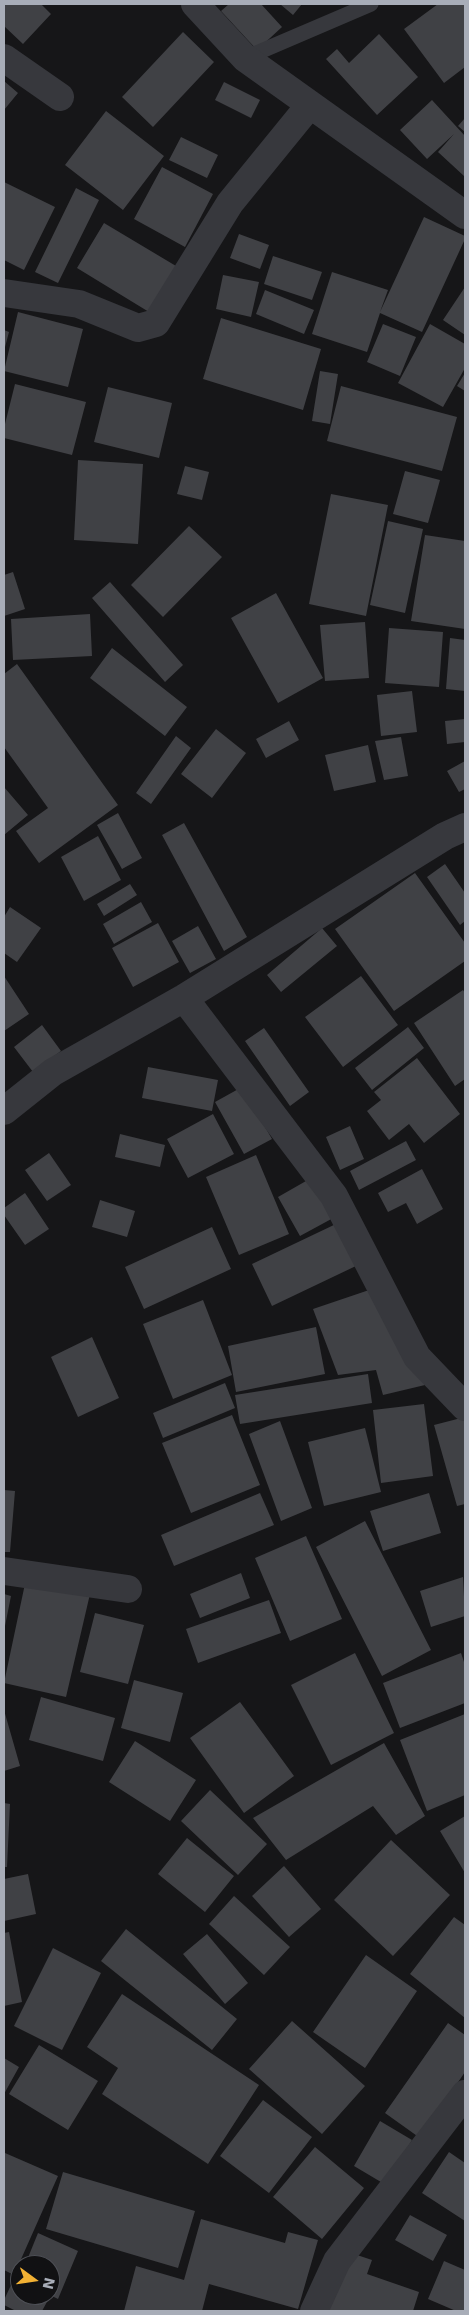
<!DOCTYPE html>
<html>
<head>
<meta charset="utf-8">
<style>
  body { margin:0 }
  #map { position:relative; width:469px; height:2315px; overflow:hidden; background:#161618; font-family:"DejaVu Sans",sans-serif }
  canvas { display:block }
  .frame { position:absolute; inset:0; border:5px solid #a8adb8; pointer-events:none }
  .north { position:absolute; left:10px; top:2255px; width:50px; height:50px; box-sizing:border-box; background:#111113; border:1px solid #4d4f55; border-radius:50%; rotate:104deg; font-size:14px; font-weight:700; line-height:20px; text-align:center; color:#a8adb8 }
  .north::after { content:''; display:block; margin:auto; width:18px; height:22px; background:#f2b134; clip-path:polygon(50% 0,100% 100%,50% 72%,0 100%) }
</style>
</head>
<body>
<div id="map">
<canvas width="469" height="2315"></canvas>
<div class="frame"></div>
<div class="north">N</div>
</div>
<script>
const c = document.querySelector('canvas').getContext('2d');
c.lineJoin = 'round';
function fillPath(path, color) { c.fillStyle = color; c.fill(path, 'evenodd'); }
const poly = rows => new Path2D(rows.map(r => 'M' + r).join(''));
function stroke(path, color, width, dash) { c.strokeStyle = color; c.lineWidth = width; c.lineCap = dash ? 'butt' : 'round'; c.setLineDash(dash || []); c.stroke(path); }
fillPath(poly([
  [4,4,41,4,51,14,23,44,4,26],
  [229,4,261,4,282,27,257,50,221,11],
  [280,4,302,4,293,15],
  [438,4,465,4,465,67,444,83,404,29],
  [183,32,214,62,153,127,122,97],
  [379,34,418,77,377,115,326,59,337,49,349,63],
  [4,81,18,93,4,110],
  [224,82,260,100,251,118,215,100],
  [432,100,465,136,464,176,438,152,454,134,427,159,400,130],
  [106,111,164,156,123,210,65,165],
  [465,118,465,132,458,126],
  [181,137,218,155,207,178,169,160],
  [162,167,213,194,185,247,134,219],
  [4,182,55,207,24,270,4,260],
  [76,188,99,200,58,283,35,272],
  [424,217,465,236,465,239,422,332,380,313,367,352,312,334,332,272,388,290,380,312],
  [104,223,176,266,149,312,77,268],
  [239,234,269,245,260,269,230,258],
  [273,256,322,272,312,300,264,284],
  [223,275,259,282,251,317,216,309],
  [465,287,465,335,443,320],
  [265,290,314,310,304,334,256,314],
  [18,312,83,329,68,387,4,371],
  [221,318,321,349,303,410,203,379],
  [383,324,416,337,400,376,367,362],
  [430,324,465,344,465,368,443,407,398,383],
  [4,330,9,332,4,351],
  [320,371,338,374,330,424,312,421],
  [465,373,465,391,457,386],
  [15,384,86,402,72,455,4,438,4,428],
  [341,386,457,417,442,471,327,441],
  [108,387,172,403,159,458,94,442],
  [78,460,143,464,138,544,74,540],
  [185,466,209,472,202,500,177,494],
  [405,471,440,480,428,523,393,514],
  [331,494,388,505,366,616,309,604],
  [388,521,423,529,405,613,370,605],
  [189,526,222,557,163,617,131,585],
  [425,535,465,541,465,629,411,621],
  [13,572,25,609,4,616,4,575],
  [110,582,183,665,165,682,92,598],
  [276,593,323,678,278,703,231,618],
  [90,614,92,656,13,660,11,619],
  [365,622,369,678,325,681,320,625],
  [389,628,443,632,439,687,385,683],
  [450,638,465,640,465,691,446,689],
  [112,648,187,707,165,736,90,678],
  [17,664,118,805,39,863,16,831,48,808,4,747,4,674],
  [412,691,417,732,381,736,377,695],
  [465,719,465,742,447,744,445,721],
  [289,721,299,740,266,758,256,739],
  [216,729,246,753,212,798,181,774],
  [176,736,191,748,151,804,136,793],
  [401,737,408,776,384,780,375,741],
  [368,745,376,782,334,791,325,755],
  [465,761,465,789,459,792,447,771],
  [4,787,28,815,4,835],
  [118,813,142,858,122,869,97,825],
  [184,823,247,937,224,951,162,835],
  [98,836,121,880,84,901,61,857],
  [445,864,465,893,465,921,460,925,427,877],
  [415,873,465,943,465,961,394,1011,335,929],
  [130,884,137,895,104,916,97,904],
  [141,902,152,922,114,944,103,924],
  [10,907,41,928,17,962,4,953,4,917],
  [158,923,179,962,133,987,112,948],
  [198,926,216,959,190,973,172,941],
  [322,928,337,946,281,992,267,975],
  [4,976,29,1014,4,1031],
  [361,976,398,1025,343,1067,305,1017],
  [463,990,465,993,465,1079,455,1086,414,1023],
  [42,1025,61,1051,33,1072,14,1047],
  [408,1027,424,1048,372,1090,355,1068],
  [264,1028,309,1092,290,1106,245,1041],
  [417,1058,460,1114,424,1143,409,1124,389,1140,367,1111,381,1100,374,1092],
  [148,1067,218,1080,212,1111,142,1098],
  [242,1087,272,1139,244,1154,215,1102],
  [213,1114,234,1154,188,1178,167,1139],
  [350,1126,364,1159,340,1170,326,1137],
  [120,1134,165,1145,160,1167,115,1157],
  [406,1141,416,1160,359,1190,350,1171],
  [49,1153,71,1185,47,1201,25,1170],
  [256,1155,289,1234,239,1255,206,1177],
  [422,1169,443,1209,417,1224,406,1203,388,1212,378,1193],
  [313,1177,335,1217,300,1236,278,1197],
  [25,1193,49,1229,25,1245,4,1215,4,1208],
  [100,1200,135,1211,127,1237,92,1227],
  [338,1223,358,1265,272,1306,252,1264],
  [212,1227,231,1269,144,1309,125,1267],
  [375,1288,425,1385,383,1395,376,1370,338,1375,313,1309],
  [203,1300,232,1375,173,1399,143,1324],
  [316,1327,325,1374,236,1392,228,1346],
  [92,1337,119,1398,78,1417,51,1357],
  [368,1374,372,1403,240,1424,235,1395],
  [225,1383,235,1408,163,1438,153,1413],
  [424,1404,433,1476,381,1483,373,1410],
  [232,1415,260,1485,191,1513,162,1443],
  [465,1417,465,1504,457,1506,434,1425],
  [280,1421,312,1508,281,1521,249,1434],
  [365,1428,381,1492,324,1506,308,1442],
  [4,1490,15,1491,10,1552,4,1552],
  [260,1493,274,1525,174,1566,161,1535],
  [429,1493,441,1533,383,1551,370,1511],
  [365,1521,431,1650,382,1676,316,1547],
  [306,1536,342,1619,290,1641,255,1558],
  [241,1573,250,1598,200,1618,190,1594],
  [463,1577,465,1616,431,1627,420,1591],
  [26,1579,90,1594,66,1697,4,1683],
  [4,1594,11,1596,5,1626,4,1626],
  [269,1600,281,1633,198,1663,186,1629],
  [95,1613,144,1625,128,1684,80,1672],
  [355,1653,394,1733,331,1765,291,1685],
  [461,1653,465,1665,465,1703,400,1728,383,1683],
  [134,1680,183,1693,170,1742,121,1728],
  [41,1697,115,1718,103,1761,29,1740],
  [240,1702,294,1776,244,1813,190,1738],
  [4,1710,20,1766,4,1771],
  [465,1714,465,1795,427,1811,400,1740],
  [135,1741,196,1780,170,1821,109,1782],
  [384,1743,425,1816,396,1835,373,1806,286,1860,253,1818],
  [210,1790,267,1844,238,1875,181,1821],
  [4,1803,10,1804,7,1867,4,1867],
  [465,1816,465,1873,440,1831],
  [187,1838,234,1876,205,1912,158,1874],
  [391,1840,450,1895,393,1956,334,1900],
  [284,1866,321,1909,289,1937,252,1896],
  [28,1874,36,1914,4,1921,4,1879],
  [234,1896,290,1947,264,1975,209,1924],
  [454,1917,465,1925,465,2018,410,1974],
  [126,1929,237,2019,212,2050,101,1961],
  [9,1932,22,2002,4,2006,4,1933],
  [207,1934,248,1983,225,2004,183,1954],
  [53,1948,101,1973,62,2050,14,2026],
  [366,1955,417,1991,365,2068,313,2032],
  [122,1994,259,2085,208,2164,102,2094,118,2068,87,2047],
  [292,2021,365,2086,322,2134,249,2069],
  [448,2023,465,2035,465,2072,420,2138,385,2113],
  [39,2045,98,2081,68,2130,9,2094],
  [4,2058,19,2067,4,2094],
  [263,2100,312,2137,269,2193,220,2156],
  [380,2121,412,2140,386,2185,354,2166],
  [315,2147,364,2188,322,2239,273,2197],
  [449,2152,465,2163,465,2221,422,2193],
  [5,2153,58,2176,14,2275,4,2270],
  [63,2172,195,2211,178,2268,46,2229],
  [410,2215,447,2235,433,2261,395,2240],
  [201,2219,285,2243,288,2232,318,2240,298,2309,209,2284,202,2311,124,2311,136,2266,184,2280],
  [38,2233,78,2251,58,2299,50,2295,50,2265,25,2265],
  [348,2252,372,2260,367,2274,419,2292,413,2311,328,2311],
  [444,2261,465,2270,465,2311,456,2311,428,2299],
  [12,2283,20,2286,20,2295,37,2295,48,2300,42,2311,16,2311,4,2305,4,2300]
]), '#404145');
stroke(poly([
  [245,58,371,4]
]), '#37383d', 15);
stroke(poly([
  [195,4,245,58,465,215],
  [4,58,60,97],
  [4,293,79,304,138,328,156,323,230,203,309,106],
  [184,998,334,1196,417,1357,465,1407],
  [4,1111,53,1072,184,998,445,836,465,827],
  [4,1571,128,1589],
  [314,2311,337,2261,465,2094]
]), '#37383d', 28);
</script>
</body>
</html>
